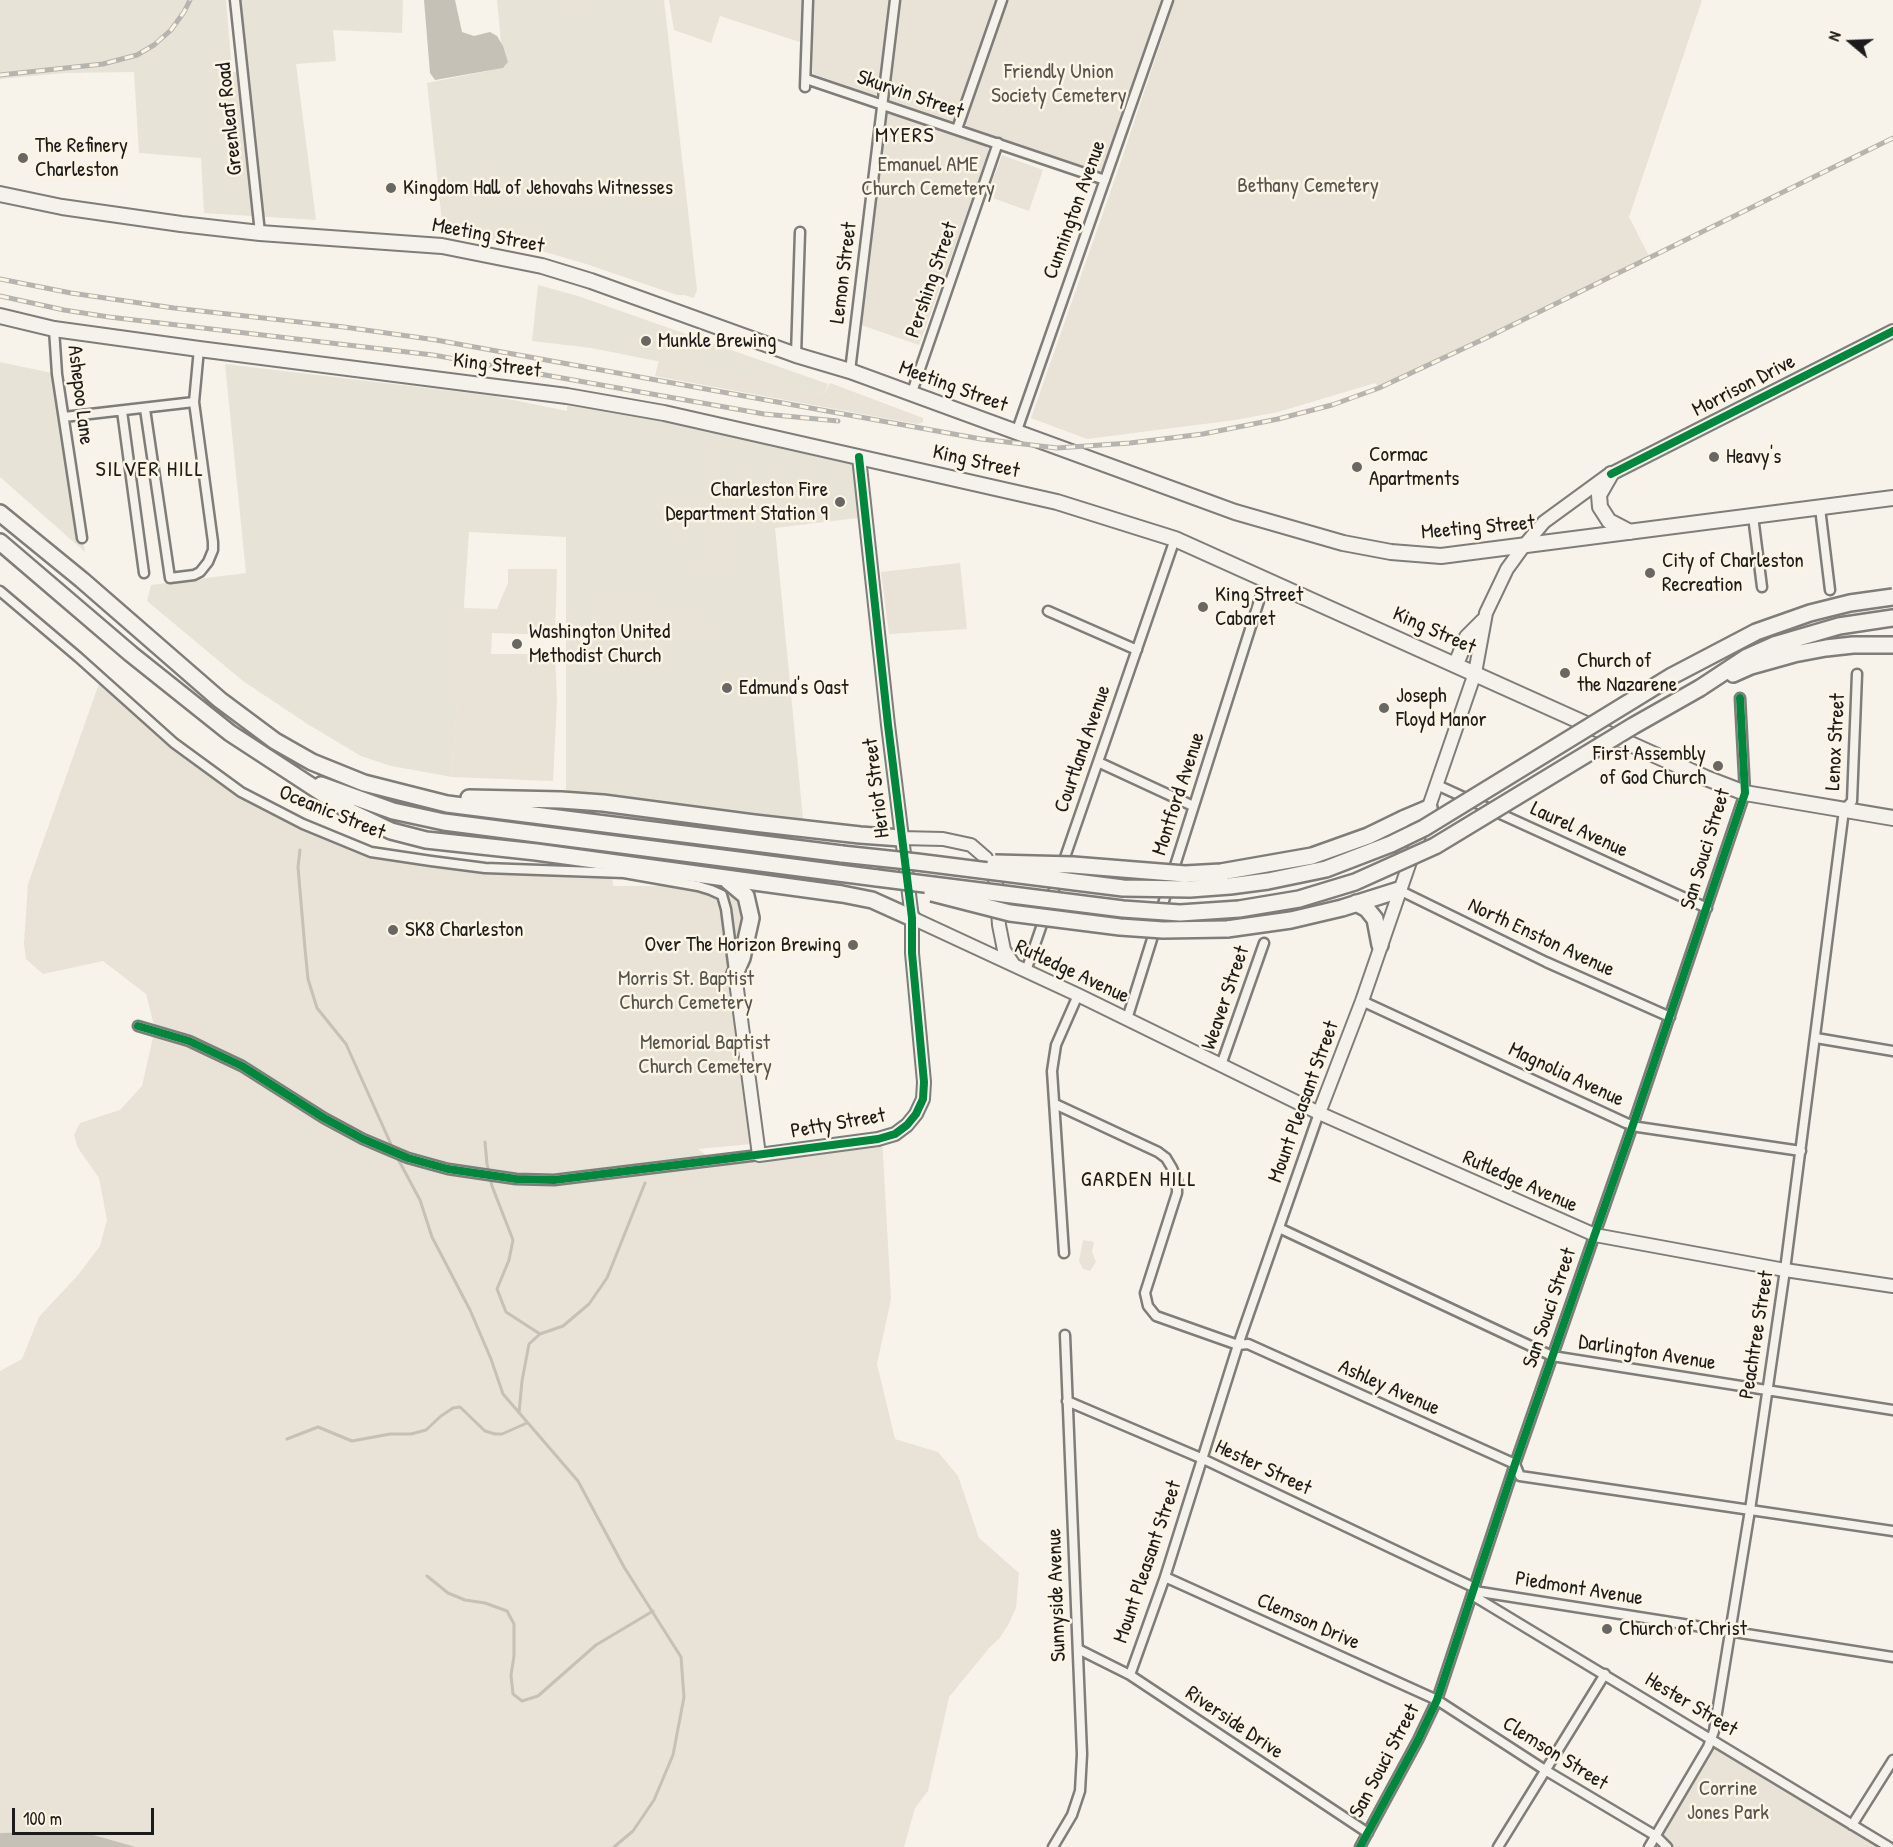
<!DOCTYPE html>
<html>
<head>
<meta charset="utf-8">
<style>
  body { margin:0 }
  #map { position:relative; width:1893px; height:1847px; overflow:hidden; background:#f7f3ea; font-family:"Patrick Hand",sans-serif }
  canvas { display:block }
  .north { position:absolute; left:1821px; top:12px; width:60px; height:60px; -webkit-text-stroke:4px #fcf5e5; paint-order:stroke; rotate:289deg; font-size:16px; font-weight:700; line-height:24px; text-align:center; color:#1c1c1c }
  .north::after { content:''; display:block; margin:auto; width:21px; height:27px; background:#1c1c1c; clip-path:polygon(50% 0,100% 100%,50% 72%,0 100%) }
  .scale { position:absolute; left:12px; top:1808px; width:142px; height:27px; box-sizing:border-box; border:3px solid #1c1c1c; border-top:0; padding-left:8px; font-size:18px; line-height:21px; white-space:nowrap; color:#1c1c1c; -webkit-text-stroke:4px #fcf5e5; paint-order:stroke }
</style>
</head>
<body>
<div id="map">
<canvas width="1893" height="1847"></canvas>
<div class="north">N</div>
<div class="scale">100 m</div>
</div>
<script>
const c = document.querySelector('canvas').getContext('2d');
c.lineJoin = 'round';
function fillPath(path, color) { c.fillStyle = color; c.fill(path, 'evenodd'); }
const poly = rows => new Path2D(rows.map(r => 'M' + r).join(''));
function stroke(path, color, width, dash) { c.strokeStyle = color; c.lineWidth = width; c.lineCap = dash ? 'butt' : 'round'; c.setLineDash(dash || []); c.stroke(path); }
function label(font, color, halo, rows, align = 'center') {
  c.font = font + ' "Patrick Hand",sans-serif'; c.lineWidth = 5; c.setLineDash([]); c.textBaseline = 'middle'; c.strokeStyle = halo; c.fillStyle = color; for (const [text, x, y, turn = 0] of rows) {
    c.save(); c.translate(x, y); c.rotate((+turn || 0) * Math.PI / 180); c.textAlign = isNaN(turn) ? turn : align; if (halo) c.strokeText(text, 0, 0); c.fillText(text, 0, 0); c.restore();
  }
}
fillPath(poly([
  [0,0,226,0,232,72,243,72,235,0,403,0,402,33,333,30,336,61,296,64,316,220,204,213,201,158,139,153,134,72,65,73,0,79],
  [497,0,664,0,697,290,694,298,684,295,677,295,586,264,528,247,443,231,427,83,503,68,508,62,501,42],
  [538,285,578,296,828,384,824,394,591,348,532,341],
  [0,362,57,374,85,552,0,477],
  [225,364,494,396,567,411,567,396,859,459,866,517,775,528,804,829,566,800,566,537,469,532,452,777,391,766,361,756,309,725,243,681,147,601,151,585,246,573]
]), '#e8e3d7');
fillPath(poly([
  [572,0,589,0,589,6,581,15,574,12],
  [669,0,802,0,800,42,720,16,711,43,674,30],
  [813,0,890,0,878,93,875,96,813,74],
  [898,0,997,0,955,119,950,122,891,102,887,95],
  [1006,0,1162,0,1103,169,1098,172,967,127,965,122],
  [1175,0,1702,0,1629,217,1650,258,1486,338,1379,388,1375,383,1278,412,1235,420,1087,439,1031,418,1117,173],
  [889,112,986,143,989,153,919,345,861,325,884,117],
  [1002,155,1043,170,1029,211,987,196],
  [659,360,824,394,830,383,923,418,923,422,917,424,655,376],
  [702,440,721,444,716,453,716,461,729,570,732,573,718,577,700,570,698,566,706,564,707,446],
  [960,563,967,629,889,634,881,572],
  [508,569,557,569,555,635,492,633,491,654,555,654,557,700,553,781,452,777,463,608,497,609,508,583],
  [597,601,612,602,611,632,596,632],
  [636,601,642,601,707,628,707,635,642,632],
  [101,678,241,792,371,852,431,861,612,872,613,886,677,886,718,894,751,1144,698,1149,716,1162,882,1137,891,1299,877,1364,895,1439,938,1452,958,1476,979,1538,1019,1573,1016,1608,1008,1625,999,1639,990,1647,949,1697,928,1791,915,1808,904,1847,136,1847,90,1834,28,1832,0,1833,0,1371,22,1359,39,1317,78,1275,100,1246,107,1220,99,1178,78,1148,74,1135,80,1123,120,1110,142,1086,155,1029,146,994,103,961,43,974,26,959,24,944,28,884],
  [735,895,742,898,746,918,736,955,727,896],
  [1083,1240,1094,1242,1092,1252,1096,1262,1090,1271,1083,1269,1079,1261],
  [1711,1738,1890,1847,1667,1847,1656,1836]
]), '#e8e2d7');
fillPath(poly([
  [424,0,455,0,462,32,474,36,490,32,497,36,503,46,508,62,503,68,435,80,430,73],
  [28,1832,90,1834,136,1847,0,1847,0,1833]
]), '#c5c1b7');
stroke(poly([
  [300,850,298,867,305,949,308,979,317,1008,346,1044,394,1151],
  [485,1142,487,1164,492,1186,513,1240,509,1260,497,1289,506,1312,540,1334],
  [397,1157,420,1200,432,1237,470,1310,491,1359,503,1394,578,1481,624,1567,681,1657,684,1697,673,1755,654,1800,633,1831,614,1847],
  [519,1413,522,1381,529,1344,540,1334,563,1326,589,1304,607,1278,645,1183],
  [287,1439,318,1427,352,1441,390,1434,411,1434,426,1430,441,1416,453,1408,460,1407,485,1431,495,1434,502,1434,527,1423],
  [427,1576,448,1593,465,1600,485,1603,507,1611,514,1624,514,1656,511,1675,513,1694,522,1701,538,1696,596,1645,653,1611]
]), '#c5c1b7', 3);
const street = poly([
  [235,0,260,233],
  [806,79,1105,180],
  [805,87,808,0],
  [957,129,1002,0],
  [54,329,57,374,82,538],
  [796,355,800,232],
  [850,371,895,0],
  [911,395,998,143],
  [145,409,170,578,194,575,200,572,208,562,213,550,213,542,194,402,199,349],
  [122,411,144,573],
  [64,417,194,402],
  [1016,433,1168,0],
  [1820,508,1830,590],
  [1753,516,1762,587],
  [0,591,78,657,174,743,241,792,303,824,371,852,431,861,485,868,624,873,698,886,711,890,722,895,726,909,734,971],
  [1048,611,1137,650],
  [1098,762,1193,806],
  [1437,785,1707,908],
  [1062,866,1175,539],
  [1172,875,1266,579],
  [1399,890,1546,962,1670,1017],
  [1026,971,1058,878],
  [1362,1001,1626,1123,1638,1127,1801,1151],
  [1127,1019,1168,888],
  [138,1026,189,1041,242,1066,324,1118,363,1139,408,1158,448,1169,516,1179,554,1180,759,1155],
  [1816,1038,1893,1051],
  [1221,1065,1264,943],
  [1055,1104,1158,1152,1166,1158,1172,1168,1177,1180,1177,1193,1145,1293,1148,1306,1156,1316,1238,1345,1248,1344,1515,1464,1520,1476,1893,1531],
  [1279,1228,1552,1356,1893,1410],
  [1064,1253,1052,1071,1056,1045,1078,995],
  [1067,1401,1203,1459,1475,1588],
  [1165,1577,1437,1700,1545,1770,1656,1836,1667,1847],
  [1474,1591,1893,1657],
  [1472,1595,1889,1847],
  [1078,1649,1130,1675,1368,1833],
  [1130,1675,1165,1577,1238,1345,1319,1113],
  [1852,1825,1893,1760],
  [1053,1847,1072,1815,1080,1791,1082,1754,1065,1335],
  [1360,1847,1418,1740,1437,1700,1515,1464,1636,1116,1742,802,1745,793,1740,698],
  [1498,1847,1605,1674],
  [1649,1847,1708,1747,1714,1731,1750,1510,1785,1270,1844,810,1852,801,1857,674]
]);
const secondary = poly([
  [901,838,943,839,971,845,986,858,996,882,999,925,1004,950,1014,965],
  [912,918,1078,995,1319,1113,1595,1235,1785,1270,1893,1286],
  [735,974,759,1155,878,1139,895,1134,907,1125,916,1114,923,1099,924,1082,912,953,912,918,888,725,859,457],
  [1319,1113,1362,1001,1475,673,1486,613,1507,569,1523,547,1544,522,1607,476,1893,331]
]);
const primary = poly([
  [0,194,62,207,181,224,260,233,442,246,542,266,591,281,796,355,850,371,1235,512,1343,543,1391,552,1441,556,1893,498],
  [0,316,54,329,199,349,567,396,664,413,1057,502,1175,539,1706,778,1745,793,1893,818],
  [1611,474,1599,495,1600,507,1609,521,1630,532],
  [1456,664,1467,637,1483,621]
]);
const highway = poly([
  [0,513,82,580,220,700,275,741,312,762,364,783,447,804,842,854],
  [0,542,131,654,230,733,351,812,391,831,426,840,536,852,842,894,872,900,912,918],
  [1733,674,1751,666,1794,654,1826,648,1853,645,1893,645],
  [1700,688,1747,657,1774,645,1839,626,1893,618],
  [321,785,393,811,444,822,877,878],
  [469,798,561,800,603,803,754,823,860,835,901,838],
  [1403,819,1429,808],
  [728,881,746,896,751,918,742,958,735,974],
  [1356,903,1367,909,1375,919,1380,945],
  [1227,929,1291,920,1342,908,1399,890]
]);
stroke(street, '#7f7d79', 13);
stroke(secondary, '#7f7d79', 16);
stroke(primary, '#7f7d79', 18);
stroke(highway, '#7f7d79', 20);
stroke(street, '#f5f2ec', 8);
stroke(secondary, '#f5f2ec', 12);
stroke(primary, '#f5f2ec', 14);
stroke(highway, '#f5f2ec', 15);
const rail = poly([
  [0,75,103,64,137,55,154,45,171,30,184,12,190,0],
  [0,279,71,293,174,308,344,327,436,340,981,439,1057,448,1130,443,1203,434,1278,419,1332,405,1379,388,1486,338,1893,138],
  [0,296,64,310,109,317,433,355,764,414,838,421]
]);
stroke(rail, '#b6b4af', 5);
stroke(rail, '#fcf5e5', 3, [9]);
const highwayBridge = poly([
  [842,854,917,862,1123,888,1190,889,1230,886,1268,881,1326,869,1391,844,1424,828,1672,676,1756,632,1810,613,1850,603,1893,597],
  [995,863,1073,865,1185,874,1221,872,1312,856,1368,836,1403,819],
  [877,878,1123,909,1180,913,1239,909,1299,899,1355,882,1435,846,1633,726,1700,688],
  [932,893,1010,913,1120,927,1163,930,1227,929]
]);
stroke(highwayBridge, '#7f7d79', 20, []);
stroke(highwayBridge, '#f5f2ec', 15);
stroke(poly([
  [1611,474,1893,331],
  [138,1026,189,1041,242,1066,324,1118,363,1139,408,1158,448,1169,516,1179,554,1180,725,1159,878,1139,895,1134,907,1125,916,1114,923,1099,924,1082,912,953,912,918,888,725,859,457],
  [1360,1847,1418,1740,1437,1700,1515,1464,1636,1116,1742,802,1745,793,1740,698]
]), '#00873e', 8);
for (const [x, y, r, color] of [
  [23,158,6,"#696764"],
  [391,188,6,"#696764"],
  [646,341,6,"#696764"],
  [1714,457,6,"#696764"],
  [1357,467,6,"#696764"],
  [840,502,6,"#696764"],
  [1650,573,6,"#696764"],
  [1203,607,6,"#696764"],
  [517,644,6,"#696764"],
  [1565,673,6,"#696764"],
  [727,688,6,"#696764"],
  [1384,708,6,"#696764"],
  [1718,766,6,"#696764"],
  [393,930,6,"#696764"],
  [853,945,6,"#696764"],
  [1607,1629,6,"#696764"]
]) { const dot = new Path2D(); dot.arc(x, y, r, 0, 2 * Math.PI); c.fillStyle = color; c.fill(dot); stroke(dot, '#fcf5e5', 2); }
label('21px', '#555450', '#fcf5e5', [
  ["Friendly Union",1059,72],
  ["Society Cemetery",1059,96],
  ["Emanuel AME",928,165],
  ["Church Cemetery",928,189],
  ["Bethany Cemetery",1308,186],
  ["Morris St. Baptist",686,979],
  ["Church Cemetery",686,1003],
  ["Memorial Baptist",705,1043],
  ["Church Cemetery",705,1067],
  ["Corrine",1728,1789],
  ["Jones Park",1728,1813]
]);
label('21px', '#1c1c1c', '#fcf5e5', [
  ["Skurvin Street",910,95,19],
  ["Greenleaf Road",230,119,-96],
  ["Cunnington Avenue",1075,210,-70],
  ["Meeting Street",488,236,11],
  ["Lemon Street",844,273,-83],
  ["Pershing Street",932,280,-71],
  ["King Street",497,366,7],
  ["Morrison Drive",1744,386,-27],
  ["Meeting Street",953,387,20],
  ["Ashepoo Lane",80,395,83],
  ["King Street",976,462,13],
  ["Meeting Street",1478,528,-5],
  ["King Street",1434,631,24],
  ["Lenox Street",1836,742,-87],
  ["Courtland Avenue",1083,749,-71],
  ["Heriot Street",877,788,-97],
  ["Montford Avenue",1179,794,-72],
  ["Oceanic Street",332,813,22],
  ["Laurel Avenue",1579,830,25],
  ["San Souci Street",1706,849,-73],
  ["North Enston Avenue",1541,938,25],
  ["Rutledge Avenue",1072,972,25],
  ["Weaver Street",1226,998,-71],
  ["Magnolia Avenue",1566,1075,25],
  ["Mount Pleasant Street",1304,1102,-70],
  ["Petty Street",838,1124,-10],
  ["Rutledge Avenue",1520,1182,24],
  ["San Souci Street",1550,1308,-71],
  ["Peachtree Street",1757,1335,-81],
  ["Darlington Avenue",1647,1353,9],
  ["Ashley Avenue",1389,1388,24],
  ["Hester Street",1263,1468,25],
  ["Mount Pleasant Street",1148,1562,-71],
  ["Piedmont Avenue",1579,1589,9],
  ["Sunnyside Avenue",1057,1595,-92],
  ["Clemson Drive",1308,1622,24],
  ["Hester Street",1691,1705,31],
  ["Riverside Drive",1234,1723,34],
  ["Clemson Street",1555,1754,32],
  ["San Souci Street",1385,1761,-62]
]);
label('21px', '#1c1c1c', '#fcf5e5', [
  ["The Refinery",35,146],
  ["Charleston",35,170],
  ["Kingdom Hall of Jehovahs Witnesses",403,188],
  ["Munkle Brewing",658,341],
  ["Cormac",1369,455],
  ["Apartments",1369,479],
  ["Heavy's",1726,457],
  ["Charleston Fire",828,490,"right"],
  ["Department Station 9",828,514,"right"],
  ["City of Charleston",1662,561],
  ["Recreation",1662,585],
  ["King Street",1215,595],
  ["Cabaret",1215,619],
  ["Washington United",529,632],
  ["Methodist Church",529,656],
  ["Church of",1577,661],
  ["the Nazarene",1577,685],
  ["Edmund's Oast",739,688],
  ["Joseph",1396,696],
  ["Floyd Manor",1396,720],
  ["First Assembly",1706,754,"right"],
  ["of God Church",1706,778,"right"],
  ["SK8 Charleston",405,930],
  ["Over The Horizon Brewing",841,945,"right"],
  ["Church of Christ",1619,1629]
], 'left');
c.letterSpacing = '1.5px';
label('22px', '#1c1c1c', '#fcf5e5', [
  ["MYERS",905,136],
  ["SILVER HILL",150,470],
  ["GARDEN HILL",1139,1180]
]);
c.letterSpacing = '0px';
</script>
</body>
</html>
